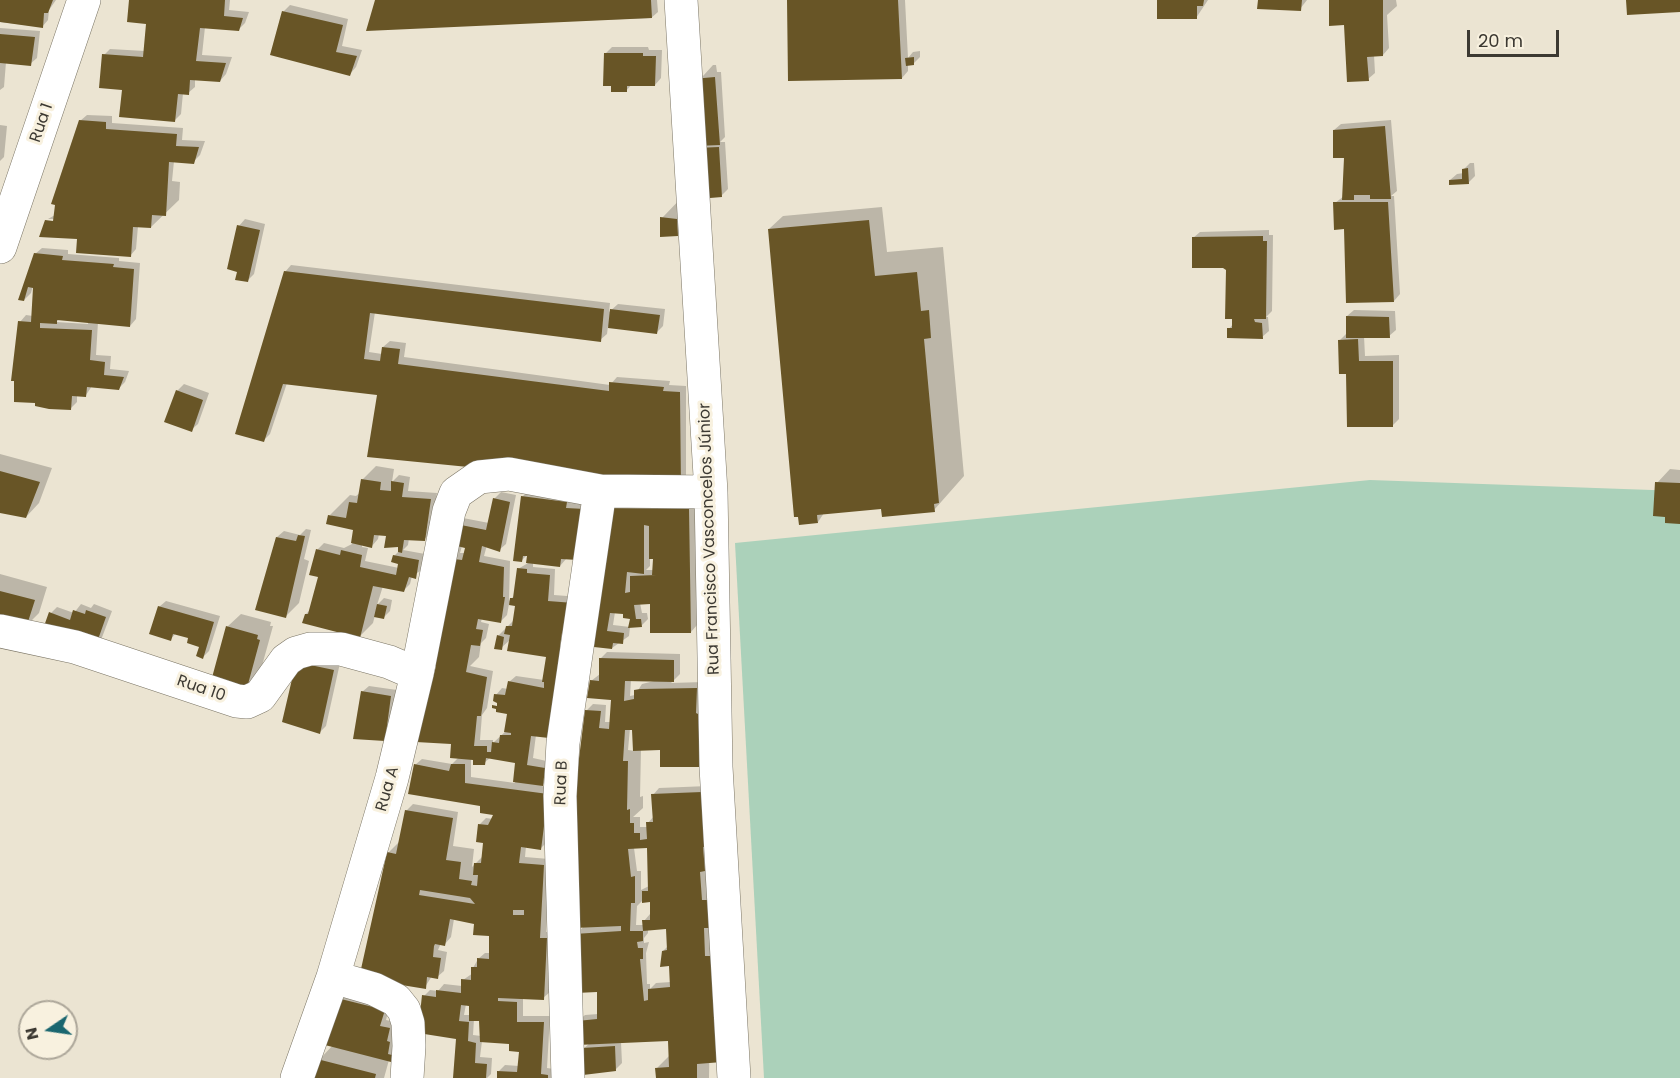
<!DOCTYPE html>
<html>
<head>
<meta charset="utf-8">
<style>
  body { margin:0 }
  #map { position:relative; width:1680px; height:1078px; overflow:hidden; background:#ebe4d2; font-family:Poppins,sans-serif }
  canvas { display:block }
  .north { position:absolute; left:18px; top:1000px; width:60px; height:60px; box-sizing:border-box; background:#f8f1df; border:2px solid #ada79a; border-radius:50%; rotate:257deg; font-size:16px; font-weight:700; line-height:24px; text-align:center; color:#3c3932 }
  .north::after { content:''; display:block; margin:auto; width:21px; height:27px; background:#1a666f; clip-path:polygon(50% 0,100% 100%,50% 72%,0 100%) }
  .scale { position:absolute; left:1467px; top:30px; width:92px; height:27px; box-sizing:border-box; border:3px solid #3c3932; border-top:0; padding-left:8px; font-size:18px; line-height:21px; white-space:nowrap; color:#3c3932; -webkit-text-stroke:4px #f8f1df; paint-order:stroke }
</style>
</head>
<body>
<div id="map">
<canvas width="1680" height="1078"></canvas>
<div class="north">N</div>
<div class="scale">20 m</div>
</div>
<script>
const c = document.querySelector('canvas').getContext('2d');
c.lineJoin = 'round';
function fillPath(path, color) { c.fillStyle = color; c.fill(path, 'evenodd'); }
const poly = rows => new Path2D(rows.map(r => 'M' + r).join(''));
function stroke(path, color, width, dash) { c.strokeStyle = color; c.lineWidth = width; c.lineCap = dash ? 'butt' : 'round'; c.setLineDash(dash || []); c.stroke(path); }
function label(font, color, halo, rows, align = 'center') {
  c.font = font + ' Poppins,sans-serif'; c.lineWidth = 6; c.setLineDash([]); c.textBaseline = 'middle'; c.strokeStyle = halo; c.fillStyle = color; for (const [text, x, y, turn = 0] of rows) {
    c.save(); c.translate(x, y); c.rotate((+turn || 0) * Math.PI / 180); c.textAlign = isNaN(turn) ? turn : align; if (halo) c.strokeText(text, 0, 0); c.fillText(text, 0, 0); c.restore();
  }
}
fillPath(poly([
  [1370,480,1680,491,1680,1078,764,1078,735,543]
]), '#abd1ba');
fillPath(poly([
  [0,0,56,0,49,10,48,20,42,27,0,22],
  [130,0,230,0,229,10,249,12,245,23,238,30,205,27,202,55,232,57,226,74,220,81,195,79,195,87,188,93,183,93,181,114,174,121,124,89,104,55,110,49,145,51,148,22],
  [377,0,657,0,658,12,651,18,368,29],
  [788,0,905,0,908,58,913,52,920,51,920,57,913,64,908,64,908,71,902,78],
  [1158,0,1208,0,1196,18],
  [1259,0,1307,0,1300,9],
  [1330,0,1396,0,1397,6,1387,15,1389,48,1383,55,1374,55,1375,73,1368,79,1345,23],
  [290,5,348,19,342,46,362,50,356,67,350,74,283,12],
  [0,28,40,31,37,58,30,64,6,62,4,87,0,90],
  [612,47,648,47,649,50,662,50,661,78,655,85,632,84,626,91,605,54],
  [713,65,716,65,717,72,721,72,725,137,720,142,725,142,728,189,721,196,703,197,703,209,677,235,662,218,688,191,700,73,703,76],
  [87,115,112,116,112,123,183,128,182,140,205,141,200,155,193,162,174,161,172,181,180,182,179,200,151,227,138,226,136,249,130,256,78,238,54,223,54,219,48,219,55,215,80,121],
  [1391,120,1397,191,1391,196,1394,196,1400,294,1394,301,1345,228,1335,203,1344,196,1346,157,1334,130,1341,124],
  [0,125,7,126,4,157,0,161],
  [1470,163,1474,163,1475,176,1468,183,1450,180,1457,174,1464,173,1464,169],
  [882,207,887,252,943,247,964,476,934,510,885,507,824,513,818,522,769,229,783,216],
  [245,219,265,224,254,274,247,281,238,270,239,226],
  [1269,230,1269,235,1273,235,1272,311,1266,317,1268,317,1269,331,1262,337,1229,329,1233,324,1228,270,1193,238,1200,232],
  [42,248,68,250,68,254,119,258,119,261,140,263,136,319,130,326,98,322,96,355,111,356,110,369,129,371,125,382,119,388,92,386,86,395,77,395,77,402,70,409,37,402,16,380,20,322,26,315,33,316,34,282,31,293,24,300,35,254],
  [60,319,88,321,88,324,56,322],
  [291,265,610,303,609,312,618,304,665,309,663,326,657,332,608,326,607,334,600,340,375,312,369,352,382,354,383,347,390,341,406,343,404,357,610,385,617,377,670,381,669,385,686,386,686,480,379,394,287,383,270,434,263,441,285,272],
  [1354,310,1395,311,1396,330,1389,336,1364,336,1365,356,1399,355,1399,419,1393,425,1348,372,1340,340,1346,334,1347,316],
  [184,384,209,393,198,424,191,430,177,391],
  [0,454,52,468,39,503,26,517,0,511],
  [376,466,394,469,392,482,399,475,410,477,408,491,437,493,431,533,424,539,409,538,408,545,403,550,425,554,422,570,412,576,410,584,404,590,383,586,377,605,384,598,392,600,390,611,384,617,375,615,373,623,359,637,306,614,310,610,319,576,311,574,318,549,324,543,344,548,352,544,355,528,330,515,350,495,356,496,361,492,362,480],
  [379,534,387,535,400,545,399,551,394,556,400,563,399,568,365,561,368,548,362,547,362,544,372,546,378,539],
  [1670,469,1680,470,1680,522,1667,515,1657,483],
  [529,490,590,503,566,559,560,566,533,562,533,567,555,569,554,595,580,597,536,735,533,758,551,762,549,778,541,786,554,788,547,842,541,848,526,846,525,857,549,859,546,932,552,932,550,992,543,998,523,997,523,1016,550,1016,547,1068,554,1069,553,1078,498,1078,499,1071,505,1065,519,1066,520,1051,511,1042,482,1041,480,1057,492,1058,491,1074,487,1078,454,1078,458,1038,424,996,430,990,438,991,444,984,462,986,463,980,473,973,473,968,478,959,485,953,491,953,493,935,475,923,454,919,451,937,445,944,441,943,438,950,447,952,444,971,437,977,432,976,425,987,388,853,401,840,406,811,413,804,458,812,453,846,474,849,472,867,482,857,484,842,480,824,486,818,493,819,495,814,415,765,422,759,452,764,459,757,432,687,438,665,429,663,463,518,489,523,494,499,501,492,516,495,506,544,499,550,487,545,484,556,510,561,509,601,515,595,518,569,528,563,529,553,522,560,522,497],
  [462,546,467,547,466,553,460,553],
  [509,604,517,605,514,620,498,636,501,648,511,639,548,656,544,680,516,676,509,682,508,689,502,688,496,695,508,713,506,731,493,743,493,740,480,740,482,715,487,708,493,671,470,666,479,657,481,643,486,638,489,624,481,622,482,618,500,622,507,615],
  [491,757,517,761,515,783,471,777,471,759,484,763],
  [466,1004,471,1005,470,1015,464,1015],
  [474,1019,480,1019,481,1036,473,1035],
  [610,502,695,503,697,625,691,632,651,603,640,603,642,613,647,613,648,619,641,626,625,612,615,612,613,625,630,627,629,636,612,648,595,646],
  [650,558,654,558,654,570,646,570,650,566],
  [306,529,311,530,304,559,309,561,299,603,285,617,277,537,284,531,300,535],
  [0,574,47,587,39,613,26,626,0,620],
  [166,601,220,616,209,651,203,657,201,646,189,637,176,633,171,639,159,607],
  [81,604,91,608,94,604,112,611,101,640,51,613,57,607,74,613],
  [241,614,271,622,270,626,273,626,260,673,242,692,227,627],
  [607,652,680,654,680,674,671,683,703,682,707,759,661,749,641,749,640,797,643,796,643,808,633,817,640,817,640,827,648,827,648,823,654,816,653,795,659,788,708,786,711,950,709,1078,657,1078,657,1068,670,1055,670,1040,621,1042,622,1063,615,1070,583,1049,590,1043,578,1021,585,1015,598,1014,598,990,576,935,584,926,575,761,581,755,587,710,593,704,606,705,605,722,611,722,613,699,591,681,600,674,600,659],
  [631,680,654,681,642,684,635,695,630,696],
  [630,728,633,729,635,751,628,750],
  [649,847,649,886,641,890,641,871,637,871,634,848],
  [644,899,651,901,650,914,644,921,644,925,636,925,637,906],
  [667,928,668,946,663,951,671,965,671,982,656,983,650,989,650,984,647,984,646,953,649,942,644,943,644,938,648,933,648,929],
  [297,663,340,663,326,726,320,732],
  [369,686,397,690,384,740,362,692],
  [345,992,390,1004,386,1020,395,1022,404,1047,389,1060,384,1078,313,1078,319,1060,333,1045,323,1043]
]), '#0003');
fillPath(poly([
  [0,0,53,0,48,13,44,13,43,28,0,22],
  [129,0,225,0,224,16,243,18,239,31,200,28,196,61,226,63,220,82,190,80,189,95,178,94,175,122,119,117,122,90,99,88,102,54,143,57,146,24,127,22],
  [375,0,651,0,652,18,366,31],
  [787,0,898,0,902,79,788,81],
  [1157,0,1204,0,1203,6,1197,6,1197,19,1157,19],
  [1258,0,1302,0,1301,11,1257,9],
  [1329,0,1383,0,1383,56,1367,57,1369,81,1347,82,1344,25,1329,26],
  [1626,0,1680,0,1680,12,1627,15],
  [282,11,343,25,336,52,357,56,350,76,270,55],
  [0,34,35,37,31,66,0,63],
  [604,53,643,53,643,56,656,56,655,86,627,86,627,92,611,92,611,86,603,86],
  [914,57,914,65,906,66,905,58],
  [715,77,720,145,696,146,692,79],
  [79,120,106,122,106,129,177,134,176,146,199,147,194,164,169,162,166,216,152,215,151,228,133,227,131,257,76,253,77,239,39,237,45,220,53,221,55,205,51,204],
  [1385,126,1391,199,1370,199,1370,195,1354,195,1354,200,1342,200,1344,158,1333,158,1333,130],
  [719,147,722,197,698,199,696,148],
  [1468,168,1469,184,1449,185,1449,180,1462,179,1462,169],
  [1333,202,1388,202,1394,302,1346,303,1344,229,1334,230],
  [660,217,677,219,678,236,660,237],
  [869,220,875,276,917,272,921,311,929,310,931,338,924,339,939,503,934,504,935,512,882,517,881,509,817,515,818,523,799,525,798,517,794,517,768,229],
  [237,225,260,230,248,282,235,280,237,272,227,269],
  [1263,236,1263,241,1267,241,1266,319,1254,319,1255,322,1262,323,1263,339,1227,338,1227,328,1232,328,1232,319,1225,319,1226,270,1223,268,1192,268,1192,237],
  [34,253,63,256,62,260,114,264,113,267,134,269,130,327,57,320,57,324,40,323,40,328,92,330,90,360,105,362,104,375,124,377,119,390,87,387,86,397,72,396,71,410,49,409,35,406,35,403,14,402,14,381,11,381,18,321,31,322,33,288,28,287,24,301,18,300],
  [284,271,604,309,601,342,370,313,364,359,380,361,382,347,400,349,398,364,609,391,609,382,664,387,663,391,680,392,681,488,367,457,377,395,283,384,264,442,235,434],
  [610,309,660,315,657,334,608,328],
  [1346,316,1389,317,1390,338,1346,338],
  [1358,339,1359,361,1393,361,1393,427,1347,427,1346,374,1339,374,1338,340],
  [176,390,203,400,192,432,164,422],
  [0,471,40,482,26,518,0,513],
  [361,479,381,482,380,490,391,491,391,481,404,483,402,497,431,499,425,541,404,540,402,553,398,552,398,547,384,548,386,536,374,535,372,548,351,543,353,530,326,524,328,515,346,518,349,502,357,503],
  [1655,482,1680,483,1680,524,1665,523,1665,517,1653,516],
  [521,496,567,502,566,508,585,509,578,560,561,559,560,567,526,563,527,556,523,556,522,562,513,561],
  [493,498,510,502,500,552,482,546,479,562,504,567,503,597,505,597,501,623,478,619,476,629,483,630,480,646,471,645,466,672,487,677,481,716,477,716,474,746,487,746,487,752,491,752,492,742,499,743,500,735,511,735,511,733,504,732,507,714,496,712,496,709,492,708,492,705,497,706,497,703,493,701,494,694,505,695,508,681,544,688,544,682,542,682,546,657,507,651,510,635,504,634,506,626,512,626,515,606,509,605,510,598,513,598,517,568,527,569,527,573,550,575,548,601,574,603,572,634,562,633,560,646,571,648,549,738,531,736,527,765,545,768,543,786,513,782,515,763,486,758,485,765,473,765,473,760,450,758,451,744,416,742,436,666,428,665,456,524,486,530],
  [457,546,465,548,462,560,454,559],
  [602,508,689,509,691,633,650,633,650,604,634,605,636,619,641,619,642,627,628,628,630,619,623,618,623,614,610,613,607,631,624,633,623,644,613,643,612,649,594,647],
  [644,525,649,526,649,559,653,559,652,575,656,575,630,576,630,592,625,593,627,572,644,574],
  [298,535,305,536,286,618,255,610,276,537,296,541],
  [316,549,340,555,341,550,362,555,360,567,396,575,398,564,391,562,393,555,419,560,416,579,409,577,404,592,373,586,360,638,302,623,305,614,308,614,318,577,309,575],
  [0,591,35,600,26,628,0,622],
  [377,604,387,606,384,619,374,617],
  [158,606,214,622,203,659,196,656,199,647,187,643,188,638,173,634,171,641,149,634],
  [73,610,85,614,86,610,106,617,95,648,43,629,49,612,70,620],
  [226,626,258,635,257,639,260,640,247,688,210,685],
  [497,635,504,637,502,650,494,649],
  [599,658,674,660,674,682,625,681,624,701,634,699,634,690,640,689,697,688,696,713,698,714,701,767,660,767,660,750,633,751,632,730,625,730,623,761,628,761,627,810,630,809,630,823,634,823,634,833,640,833,640,840,647,839,646,822,653,822,651,794,702,792,707,847,703,847,705,871,700,872,702,900,707,900,710,928,704,928,705,956,712,956,722,1062,697,1064,697,1078,656,1078,655,1068,669,1067,668,1041,577,1045,577,1021,597,1019,597,992,576,993,574,934,621,931,621,926,574,928,571,823,585,710,601,711,599,728,609,729,611,700,587,698,590,680,599,681],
  [647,848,648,891,642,891,642,903,650,902,650,920,642,920,643,931,666,929,667,950,662,951,660,967,669,966,670,987,648,989,648,1000,644,1001,640,959,643,959,643,948,638,948,637,942,643,941,643,931,630,931,631,903,635,903,635,876,631,877,628,849],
  [296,662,334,670,320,734,282,722],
  [361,691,391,696,385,741,353,739],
  [414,764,449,771,451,764,465,764,465,783,548,794,541,850,521,847,519,863,544,865,540,938,547,938,544,1000,498,998,498,1001,517,1002,517,1022,544,1022,541,1074,548,1075,548,1078,497,1078,497,1071,517,1072,519,1052,509,1051,509,1044,480,1042,479,1021,469,1021,469,1006,461,1005,459,1021,469,1022,468,1041,476,1043,475,1063,487,1064,486,1078,453,1078,456,1039,418,1033,422,995,436,997,436,990,461,993,461,979,471,980,471,967,477,967,477,958,489,959,489,936,473,935,474,924,450,919,445,946,435,944,434,946,433,957,441,958,438,979,427,977,426,989,359,978,387,852,396,854,405,810,453,818,446,860,461,862,459,879,472,881,471,885,477,886,478,875,473,875,474,863,481,863,483,843,476,842,478,824,488,825,493,815,480,813,480,806,408,794],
  [420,890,470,898,475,904,419,895],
  [513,910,524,910,524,915,513,915],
  [337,998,385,1010,380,1026,390,1028,387,1041,390,1042,388,1054,392,1055,391,1062,321,1044],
  [615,1046,616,1071,583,1075,582,1048],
  [317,1059,376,1074,375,1078,312,1078]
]), '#685526');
const minor = poly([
  [681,0,711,492,716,767,734,1078],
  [0,247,84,0],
  [0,631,75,647,237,701,247,702,260,696,286,660,296,653,310,649,341,649,389,662,417,674],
  [333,977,374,989,396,1000,404,1010,408,1023,409,1046,407,1078],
  [297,1078,333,977,392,778,417,674,449,511,456,493,479,477,509,474,600,491,711,492],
  [568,1078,560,796,563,743,600,491]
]);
stroke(minor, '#7b7565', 34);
stroke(minor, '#fff', 33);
label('16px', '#3c3932', '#f8f1df', [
  ["Rua 1",42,123,-71],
  ["Rua Francisco Vasconcelos Júnior",710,539,-92],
  ["Rua 10",201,689,19],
  ["Rua B",562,783,-88],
  ["Rua A",388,789,-74]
]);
</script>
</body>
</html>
